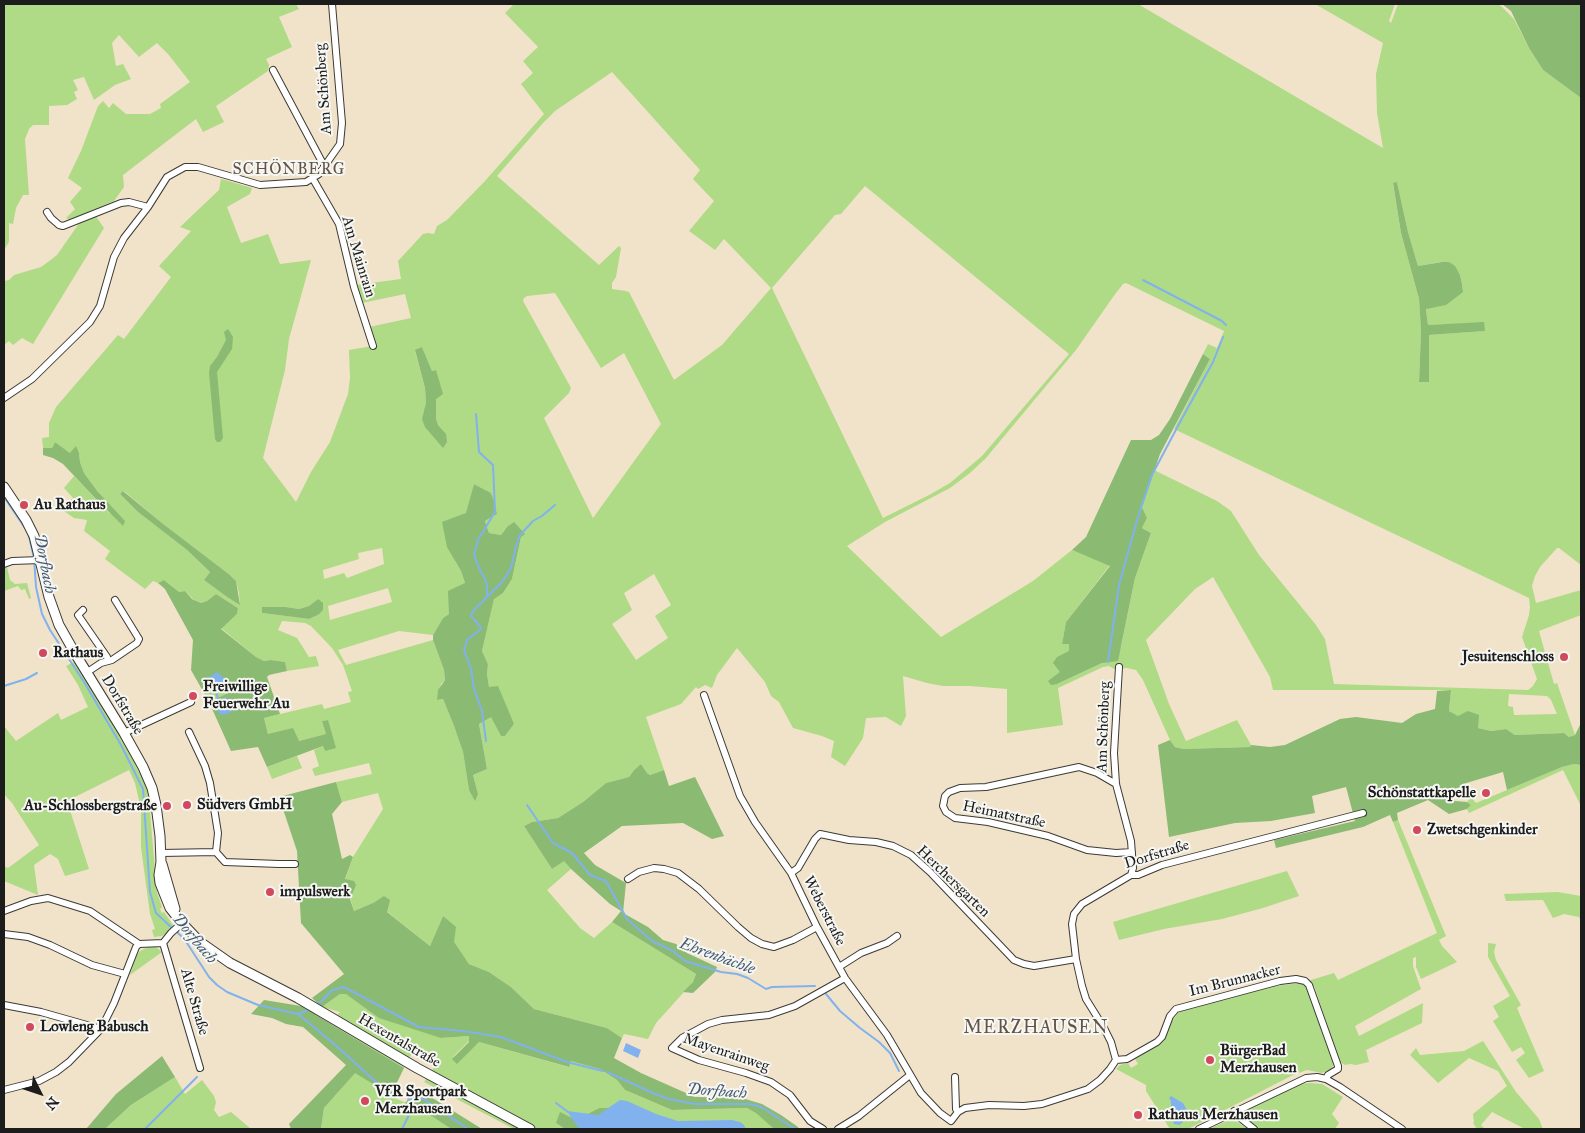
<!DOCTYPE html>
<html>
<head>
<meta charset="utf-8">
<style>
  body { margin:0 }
  #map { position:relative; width:1585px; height:1133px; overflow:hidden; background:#f1e3c9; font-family:"IM FELL Great Primer",serif }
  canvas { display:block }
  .frame { position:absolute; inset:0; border:5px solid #1c1c1c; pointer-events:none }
  .north { position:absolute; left:15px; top:1068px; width:50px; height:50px; -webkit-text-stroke:4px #f6f6f2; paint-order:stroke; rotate:131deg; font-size:14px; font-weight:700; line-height:20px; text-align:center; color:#1c1c1c }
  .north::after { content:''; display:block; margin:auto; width:18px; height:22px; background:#1c1c1c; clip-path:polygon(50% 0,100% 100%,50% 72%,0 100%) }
</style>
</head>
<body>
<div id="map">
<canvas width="1585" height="1133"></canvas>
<div class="frame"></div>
<div class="north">N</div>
</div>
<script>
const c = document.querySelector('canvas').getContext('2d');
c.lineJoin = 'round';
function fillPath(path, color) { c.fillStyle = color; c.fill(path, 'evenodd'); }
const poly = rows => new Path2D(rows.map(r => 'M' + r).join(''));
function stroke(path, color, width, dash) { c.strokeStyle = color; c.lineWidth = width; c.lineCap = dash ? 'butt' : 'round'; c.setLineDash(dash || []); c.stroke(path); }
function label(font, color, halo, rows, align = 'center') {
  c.font = font + ' "IM FELL Great Primer",serif'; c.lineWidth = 4; c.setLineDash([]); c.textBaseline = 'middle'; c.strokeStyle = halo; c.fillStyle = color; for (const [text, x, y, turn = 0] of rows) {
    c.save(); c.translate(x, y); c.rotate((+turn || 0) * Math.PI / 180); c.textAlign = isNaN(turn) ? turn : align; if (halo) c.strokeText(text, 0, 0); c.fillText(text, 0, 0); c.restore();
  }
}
fillPath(poly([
  [4,4,296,4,299,9,279,17,292,47,266,59,269,65,268,71,216,106,224,122,203,132,196,119,123,175,124,187,114,201,70,220,66,218,75,209,70,202,82,188,68,178,81,151,98,106,103,101,109,108,113,103,126,114,150,114,161,108,160,104,190,82,168,54,157,43,139,57,119,35,112,43,116,66,123,64,131,79,115,85,94,100,84,77,73,80,78,90,74,92,77,99,67,105,49,106,49,125,33,125,29,129,25,139,29,195,23,195,16,208,13,224,9,223,9,242,4,250],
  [514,4,1138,4,1383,148,1377,113,1376,74,1383,43,1315,4,1395,4,1389,21,1391,23,1398,4,1499,4,1514,19,1529,48,1543,70,1581,98,1581,565,1559,548,1557,548,1540,567,1535,576,1532,586,1536,603,1581,590,1581,615,1539,631,1554,684,1557,683,1575,735,1569,737,1564,733,1515,735,1506,729,1491,731,1478,728,1449,711,1451,690,1273,690,1270,677,1213,577,1195,589,1146,640,1169,704,1186,741,1237,720,1251,745,1250,747,1183,749,1175,747,1170,740,1143,680,1136,670,1127,668,1114,669,1109,666,1103,667,1058,688,1063,725,1007,733,1007,689,970,686,943,686,927,683,903,676,906,716,901,726,886,717,866,718,863,738,845,766,831,757,834,741,822,736,793,728,779,702,771,696,765,682,737,648,717,675,712,688,705,685,698,689,696,687,681,704,646,717,664,770,650,775,647,773,641,764,634,770,629,777,606,783,583,802,558,818,532,822,524,826,552,869,564,860,571,869,547,890,580,928,594,938,612,922,696,974,693,982,656,1023,648,1039,624,1034,622,1038,607,1028,534,1009,511,987,489,972,469,964,453,942,443,916,430,946,375,902,354,911,345,880,353,857,383,809,378,793,342,802,336,782,372,774,369,763,315,776,312,769,319,766,314,750,323,746,325,751,328,720,322,721,327,734,299,741,268,734,264,718,322,704,324,709,351,702,348,692,352,691,343,665,332,648,311,626,305,623,282,621,278,630,297,638,309,657,316,656,319,666,287,671,285,662,271,660,264,661,256,657,221,628,237,614,238,608,216,594,207,601,201,603,193,599,185,591,179,592,164,580,158,583,153,581,145,589,105,559,110,551,84,531,87,520,74,518,61,509,73,498,64,488,74,476,111,515,98,492,84,473,80,462,79,453,70,453,55,442,52,448,43,448,42,438,49,437,49,423,56,407,118,335,124,339,171,277,159,266,191,231,180,227,219,190,221,179,225,180,252,188,250,194,227,207,241,243,268,234,280,264,311,260,289,339,285,370,263,458,296,502,311,472,330,442,348,394,350,378,349,350,373,346,369,327,411,318,405,294,362,303,356,285,401,279,398,261,423,234,428,233,434,234,437,226,447,220,485,181,544,114,521,84,533,73,523,61,538,47,505,13],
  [612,72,700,170,693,179,714,201,689,231,715,250,724,239,771,288,722,345,674,380,629,292,626,291,612,289,612,283,616,277,621,248,619,246,599,265,497,176,543,123,555,111],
  [1397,182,1408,232,1418,266,1441,262,1449,262,1460,275,1462,284,1463,292,1426,308,1428,325,1484,323,1484,331,1429,335,1428,382,1419,382,1421,331,1419,299,1401,233,1393,184],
  [865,186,1069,354,982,456,950,483,931,494,883,518,772,288,835,215,841,214],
  [1126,283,1224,331,1217,348,1208,344,1203,354,1210,359,1174,429,1529,598,1530,607,1529,615,1522,637,1537,679,1533,686,1528,690,1334,684,1325,639,1316,625,1259,555,1231,511,1217,501,1154,470,1142,507,1147,518,1142,528,1151,533,1135,578,1121,647,1102,663,1057,684,1069,651,1069,644,1062,644,1066,622,1110,565,1072,550,1033,581,941,637,847,546,885,522,950,488,970,473,986,458,1076,350,1113,297,1123,284],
  [555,293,601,368,624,353,661,424,593,518,544,418,569,393,571,388,523,301,524,298,527,296],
  [422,347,432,371,436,370,436,418,438,425,446,434,425,409,426,403,425,388,415,351],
  [474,484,491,493,495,503,497,514,485,521,489,533,501,535,507,527,521,537,512,579,503,593,494,598,482,651,488,664,487,674,489,687,514,724,505,736,501,736,491,716,479,724,487,769,473,775,478,794,469,790,463,752,454,726,443,699,438,700,441,684,445,680,444,670,433,640,346,665,338,650,399,631,433,635,443,618,449,614,449,604,465,583,461,571,455,561],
  [124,491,162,523,230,575,236,581,239,593,240,604,227,597,204,580,210,572,187,550,138,512,120,494],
  [382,548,384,564,347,578,344,573,324,579,323,570,359,559,358,553],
  [654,574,671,605,655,616,668,638,636,660,612,624,632,610,624,593],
  [388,588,392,602,330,620,328,606],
  [318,599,318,615,309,619,262,613,286,607,299,609,309,606],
  [1509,694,1547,696,1551,700,1557,714,1514,715,1513,707,1508,706],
  [95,215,104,228,33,344,22,338,13,345,9,341,4,345,4,281,9,280,14,275,41,267,48,262,57,255,80,222],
  [7,567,10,580,15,584,27,583,31,598,29,599,25,589,21,590,18,586,4,591,4,569],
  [74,662,120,735,142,778,147,790,149,801,157,892,162,907,160,909,162,913,164,912,173,925,167,933,162,936,154,937,152,930,155,929,150,914,141,847,141,809,135,783,129,770,67,801,89,869,65,876,58,859,50,854,34,865,38,895,4,881,4,866,8,868,39,845,12,803,4,794,4,726,16,741,58,713,61,720,88,707,78,685,66,666],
  [225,684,228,693,209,702,204,693,210,688,211,689,223,688],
  [297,756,302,768,272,779,267,767],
  [1574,764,1581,765,1581,806,1563,770,1469,813,1467,809,1471,805,1467,802,1471,797,1476,803,1562,767],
  [1398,820,1446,936,1439,940,1442,946,1457,962,1421,979,1416,967,1416,957,1413,958,1413,966,1421,989,1355,1026,1359,1036,1423,1003,1422,1023,1366,1050,1369,1062,1356,1065,1350,1064,1345,1065,1340,1062,1314,986,1307,988,1334,1064,1331,1069,1322,1073,1307,1070,1293,1075,1188,1129,1170,1129,1146,1091,1146,1085,1116,1069,1120,1065,1128,1063,1131,1068,1138,1064,1135,1059,1159,1045,1164,1041,1172,1021,1178,1013,1187,1008,1274,986,1301,983,1334,973,1338,980,1437,933,1393,822],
  [1287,871,1299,896,1263,908,1222,919,1164,929,1119,940,1113,922],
  [1558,892,1581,896,1581,922,1579,917,1564,914,1553,918,1543,900,1506,901,1504,894],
  [1488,943,1496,944,1494,952,1496,960,1521,1005,1517,1008,1544,1071,1529,1078,1516,1060,1525,1053,1521,1047,1512,1052,1493,1021,1499,1017,1493,1006,1510,996,1488,957],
  [148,947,156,947,162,952,130,975,137,955,140,951],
  [340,994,346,994,441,1038,469,1036,469,1041,452,1058,479,1042,568,1067,571,1060,600,1069,617,1080,625,1090,672,1110,747,1108,756,1112,774,1129,601,1129,599,1108,576,1120,556,1123,565,1129,514,1129,424,1082,435,1066,412,1053,404,1068,330,1023,340,1012,322,1007],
  [1483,1041,1516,1092,1539,1119,1543,1129,1525,1129,1492,1112,1481,1125,1485,1129,1477,1129,1473,1123,1474,1122,1473,1114,1507,1086,1498,1071,1469,1058,1438,1083,1410,1055,1416,1048,1420,1055,1464,1051],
  [355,1072,397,1099,424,1111,451,1129,321,1129,324,1108],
  [175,1077,185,1094,202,1080,214,1096,216,1102,214,1110,219,1117,231,1112,251,1129,209,1129,208,1128,206,1129,105,1129,131,1105],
  [1310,1083,1322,1084,1343,1097,1332,1114,1339,1123,1335,1129,1258,1129,1245,1119,1241,1111,1297,1084],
  [1229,1120,1236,1121,1248,1129,1209,1129]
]), '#afda86');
fillPath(poly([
  [1502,4,1581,4,1581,98,1543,70,1529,48,1511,11],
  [1397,182,1408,232,1418,266,1442,262,1449,262,1455,266,1460,275,1462,284,1463,292,1446,305,1426,309,1428,325,1484,322,1485,331,1429,335,1429,382,1419,382,1421,331,1419,299,1401,233,1393,183],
  [228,329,233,337,232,349,217,372,223,438,220,442,217,442,215,439,209,373,210,366,217,357,226,340,224,332],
  [422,347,432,371,436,370,443,394,436,399,436,418,438,425,446,434,447,442,443,448,425,427,422,419,426,403,425,388,415,350],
  [1203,354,1210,359,1160,454,1142,507,1147,518,1142,528,1151,533,1135,578,1118,661,1102,663,1057,684,1051,685,1048,681,1060,672,1053,663,1057,657,1069,651,1069,644,1062,644,1066,622,1110,566,1072,550,1086,537,1131,440,1151,440,1159,435,1170,419],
  [55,442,70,453,76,446,79,453,80,462,84,473,98,492,125,521,123,526,96,499,63,464,53,458,43,455,43,448,52,448],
  [474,484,491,493,495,503,497,514,485,521,489,533,501,535,507,527,514,522,525,534,521,537,512,579,503,593,494,599,482,651,488,664,487,674,489,687,498,686,514,724,505,736,501,736,491,717,479,724,487,769,473,775,478,794,475,801,469,790,463,752,454,726,443,699,437,700,438,690,445,680,444,670,433,640,433,635,443,618,449,614,448,591,465,583,461,571,447,547,442,522,466,513],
  [123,491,162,523,230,575,236,581,240,605,227,597,204,580,210,572,187,550,138,512,120,494],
  [164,580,179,592,185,591,192,599,201,603,207,601,216,594,238,608,237,614,221,629,256,657,264,661,271,660,285,662,287,671,269,675,267,677,280,714,264,718,268,734,293,728,299,741,326,734,322,721,328,720,336,748,325,751,323,746,267,767,258,747,231,751,209,702,228,693,224,679,208,685,210,688,204,693,191,670,193,640,165,589,158,583],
  [318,599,323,603,323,610,318,615,309,619,262,613,262,607,286,607,299,609,309,606],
  [1451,690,1449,711,1458,716,1468,711,1479,715,1478,728,1491,731,1506,729,1515,735,1564,733,1569,737,1575,735,1581,723,1581,765,1574,764,1562,767,1507,790,1503,772,1463,784,1461,787,1450,790,1450,797,1455,801,1467,802,1471,805,1467,809,1449,814,1428,800,1397,813,1398,820,1393,822,1390,815,1363,827,1276,848,1274,840,1355,821,1346,787,1312,796,1315,813,1271,821,1235,823,1169,837,1158,745,1170,740,1175,747,1183,749,1250,747,1251,745,1270,747,1285,745,1340,719,1356,717,1402,723,1416,714,1435,709,1437,691],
  [641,764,647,773,650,775,664,770,669,786,695,777,724,836,712,839,683,823,622,826,584,853,595,865,626,883,623,913,648,927,663,940,676,944,687,953,717,967,715,972,693,993,683,992,693,982,696,974,612,922,621,911,610,904,571,869,564,861,552,869,524,826,532,822,558,818,583,802,606,783,629,777,634,770],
  [336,782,342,802,332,814,342,859,350,855,353,857,345,879,354,881,356,885,350,899,354,911,375,902,384,896,390,900,387,912,430,946,443,916,456,927,454,942,469,964,489,972,511,987,534,1009,607,1028,622,1038,614,1058,641,1073,695,1097,742,1098,762,1104,781,1115,798,1127,799,1129,774,1129,756,1113,747,1108,672,1110,625,1090,617,1080,600,1069,571,1061,569,1067,479,1042,457,1064,452,1059,469,1042,469,1036,441,1038,379,1018,346,994,340,994,322,1007,312,998,344,974,301,923,297,851,279,797],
  [264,1000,307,1007,316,1015,404,1068,391,1095,355,1073,324,1108,321,1129,291,1129,289,1124,346,1065,303,1027,286,1024,272,1018,251,1014],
  [162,1056,175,1077,131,1105,105,1129,86,1129,116,1094],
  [418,1089,482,1129,451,1129,424,1111,414,1106,410,1106,405,1103],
  [599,1108,623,1108,588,1129,565,1129,556,1123,560,1112,576,1120]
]), '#8bba73');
fillPath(poly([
  [217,672,224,678,225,684,223,688,215,690,211,689,208,685,208,678],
  [225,697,233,703,233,709,231,712,224,715,220,714,217,710,216,703],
  [626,1043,641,1050,638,1058,623,1051],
  [1171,1096,1183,1103,1187,1110,1188,1116,1180,1125,1174,1124,1171,1116,1171,1101,1169,1098],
  [620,1100,627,1101,656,1114,678,1121,732,1120,740,1122,744,1125,746,1129,581,1129,577,1126,567,1111,598,1115]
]), '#81b2ed');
stroke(poly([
  [1143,280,1222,321,1226,325],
  [476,414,479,452,493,465,495,512,478,540,474,555,479,568,485,579,487,586,487,597,473,611,471,616,480,626,481,629,467,640,464,650,471,669,474,689,482,711,486,741],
  [4,497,25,528],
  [28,532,34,558,36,587,42,614,50,630,84,682,121,745,143,789,150,892,156,913,172,928],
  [487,597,502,582,511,568,516,546,520,535,533,521,542,516,555,505],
  [1108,662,1119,585,1138,517,1152,475,1179,424,1213,362,1223,337],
  [4,686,26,679,37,673],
  [215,690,219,701],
  [527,805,553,843,572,853,590,875,606,881,627,919,652,941,673,951,685,961,721,972,737,974,748,978,766,989,772,987,815,986],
  [176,931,185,940,209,977,217,985,227,992,258,1005,298,1014,310,1009],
  [826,994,840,1011,860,1028,879,1042,890,1053,899,1071],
  [316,1005,322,1001,332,990,344,987,419,1027,463,1031,501,1037,567,1062,603,1071],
  [298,1014,333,1043,376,1082,394,1096],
  [607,1072,653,1093,669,1099,695,1104,749,1104,755,1105,763,1108,795,1129],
  [408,1099,424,1099],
  [425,1100,468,1129],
  [556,1103,568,1112],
  [145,1129,197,1077],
  [402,1129,409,1115]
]), '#81b2ed', 2);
const street = poly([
  [273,70,322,162,326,165],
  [313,179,339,224,354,287,373,346],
  [47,212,51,218,59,225,63,226,121,203,129,202,148,207],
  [4,398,32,379,90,322,100,306,114,257,124,238,148,207,167,177,185,167,198,167,260,185,306,182,319,174,340,144,342,123,332,4],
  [4,564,12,561,41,560],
  [83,610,78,615,107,657,108,661],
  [1119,667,1114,753,1116,784,1131,841,1133,868,1131,875],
  [86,673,101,663,112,660,137,643,139,639,115,600],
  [704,695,740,796,755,822,791,873,817,927,845,978,887,1035,921,1093,940,1113,951,1121],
  [189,732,205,766,210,783,218,833,216,852],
  [124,733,191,702],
  [1116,784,1097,773,1079,767,986,787,960,788,949,792,945,796,943,806,946,812,955,818,988,822,1048,836,1087,850,1116,853,1132,852],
  [161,853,216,852,225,862,279,864,295,864],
  [791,873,798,868,815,839,820,834,849,840,876,842,893,846,911,855,930,872,1014,960,1024,964,1034,966,1076,959],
  [628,879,639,872,654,868,664,869,678,873,699,889,738,927,751,938,762,944,774,947,793,940,817,927],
  [4,911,31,901,48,898,90,911,139,944],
  [4,934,28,937,50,945,92,965,125,974],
  [163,943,200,1068],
  [163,943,171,933,182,923],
  [839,967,861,953,887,943,897,936],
  [4,1005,41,1012,101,1029],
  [1116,1060,1127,1059,1157,1042,1162,1037,1170,1016,1176,1009,1280,981,1296,979,1305,981,1309,985,1338,1066,1338,1069,1328,1075,1326,1079],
  [955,1077,956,1109,958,1112],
  [4,1090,39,1081,56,1072,69,1062,101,1029,114,1003,136,947,139,944,163,943],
  [1234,1111,1239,1117,1254,1129],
  [951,1121,958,1112,965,1108,989,1105,1024,1106,1042,1104,1076,1093,1088,1089,1100,1080,1110,1069,1116,1060,1111,1042,1104,1028,1086,999,1082,986,1076,959,1072,924,1074,914,1082,904,1131,875,1138,875,1162,865,1363,813],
  [823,1129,810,1121,790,1095,771,1082,746,1073,699,1060,672,1048,682,1038,708,1024,722,1020,769,1015,795,1006,845,978],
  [838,1129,859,1116,910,1075],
  [1199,1129,1306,1078,1317,1077,1326,1079,1340,1087,1402,1129]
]);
const secondary = poly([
  [4,487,26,520,34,536,49,597,59,625,76,655,124,733,143,767,152,788,156,805,160,836,161,862,159,875,160,883,170,908,182,923,200,942,230,963,298,998,417,1068,530,1129],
  [162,864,175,909]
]);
stroke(street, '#3c3a36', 8);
stroke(secondary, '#3c3a36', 11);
stroke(street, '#fff', 6);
stroke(secondary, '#fff', 9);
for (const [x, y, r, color] of [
  [24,505,5,"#d1495b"],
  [43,653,5,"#d1495b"],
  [1564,657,5,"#d1495b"],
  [193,696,5,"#d1495b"],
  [1486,793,5,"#d1495b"],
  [187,805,5,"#d1495b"],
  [167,806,5,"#d1495b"],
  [1417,830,5,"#d1495b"],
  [270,892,5,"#d1495b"],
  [30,1027,5,"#d1495b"],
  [1210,1060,5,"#d1495b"],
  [365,1101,5,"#d1495b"],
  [1138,1115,5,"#d1495b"]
]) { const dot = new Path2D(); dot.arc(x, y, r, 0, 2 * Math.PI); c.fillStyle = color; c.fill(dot); stroke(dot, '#f6f6f2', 2); }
label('15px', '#1c1c1c', '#f6f6f2', [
  ["Am Schönberg",324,89,-94],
  ["Am Mainrain",358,257,73],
  ["Dorfstraße",122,705,59],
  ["Am Schönberg",1104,727,-88],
  ["Heimatstraße",1004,815,12],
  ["Dorfstraße",1157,855,-17],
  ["Herchersgarten",953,882,44],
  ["Weberstraße",824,911,63],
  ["Im Brunnacker",1235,981,-14],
  ["Alte Straße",194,1002,74],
  ["Hexentalstraße",399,1041,30],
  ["Mayenrainweg",726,1053,19]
]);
label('bold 15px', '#1c1c1c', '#f6f6f2', [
  ["Au Rathaus",34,505],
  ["Rathaus",53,653],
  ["Jesuitenschloss",1554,657,"right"],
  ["Freiwillige",203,687],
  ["Feuerwehr Au",203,704],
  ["Schönstattkapelle",1476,793,"right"],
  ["Südvers GmbH",197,805],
  ["Au-Schlossbergstraße",157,806,"right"],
  ["Zwetschgenkinder",1427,830],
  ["impulswerk",280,892],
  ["Lowleng Babusch",40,1027],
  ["BürgerBad",1220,1051],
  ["Merzhausen",1220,1068],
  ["VfR Sportpark",375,1092],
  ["Merzhausen",375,1109],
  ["Rathaus Merzhausen",1148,1115]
], 'left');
c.letterSpacing = '1px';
label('16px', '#625346', '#f6f6f2', [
  ["SCHÖNBERG",289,170]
]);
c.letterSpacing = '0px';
label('italic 16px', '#445870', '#f6f6f2', [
  ["Dorfbach",44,564,79],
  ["Dorfbach",194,939,50],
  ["Ehrenbächle",717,957,20],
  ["Dorfbach",717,1092,4]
]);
c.letterSpacing = '1px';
label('18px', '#625346', '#f6f6f2', [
  ["MERZHAUSEN",1036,1029]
]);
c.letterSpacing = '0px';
</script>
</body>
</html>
